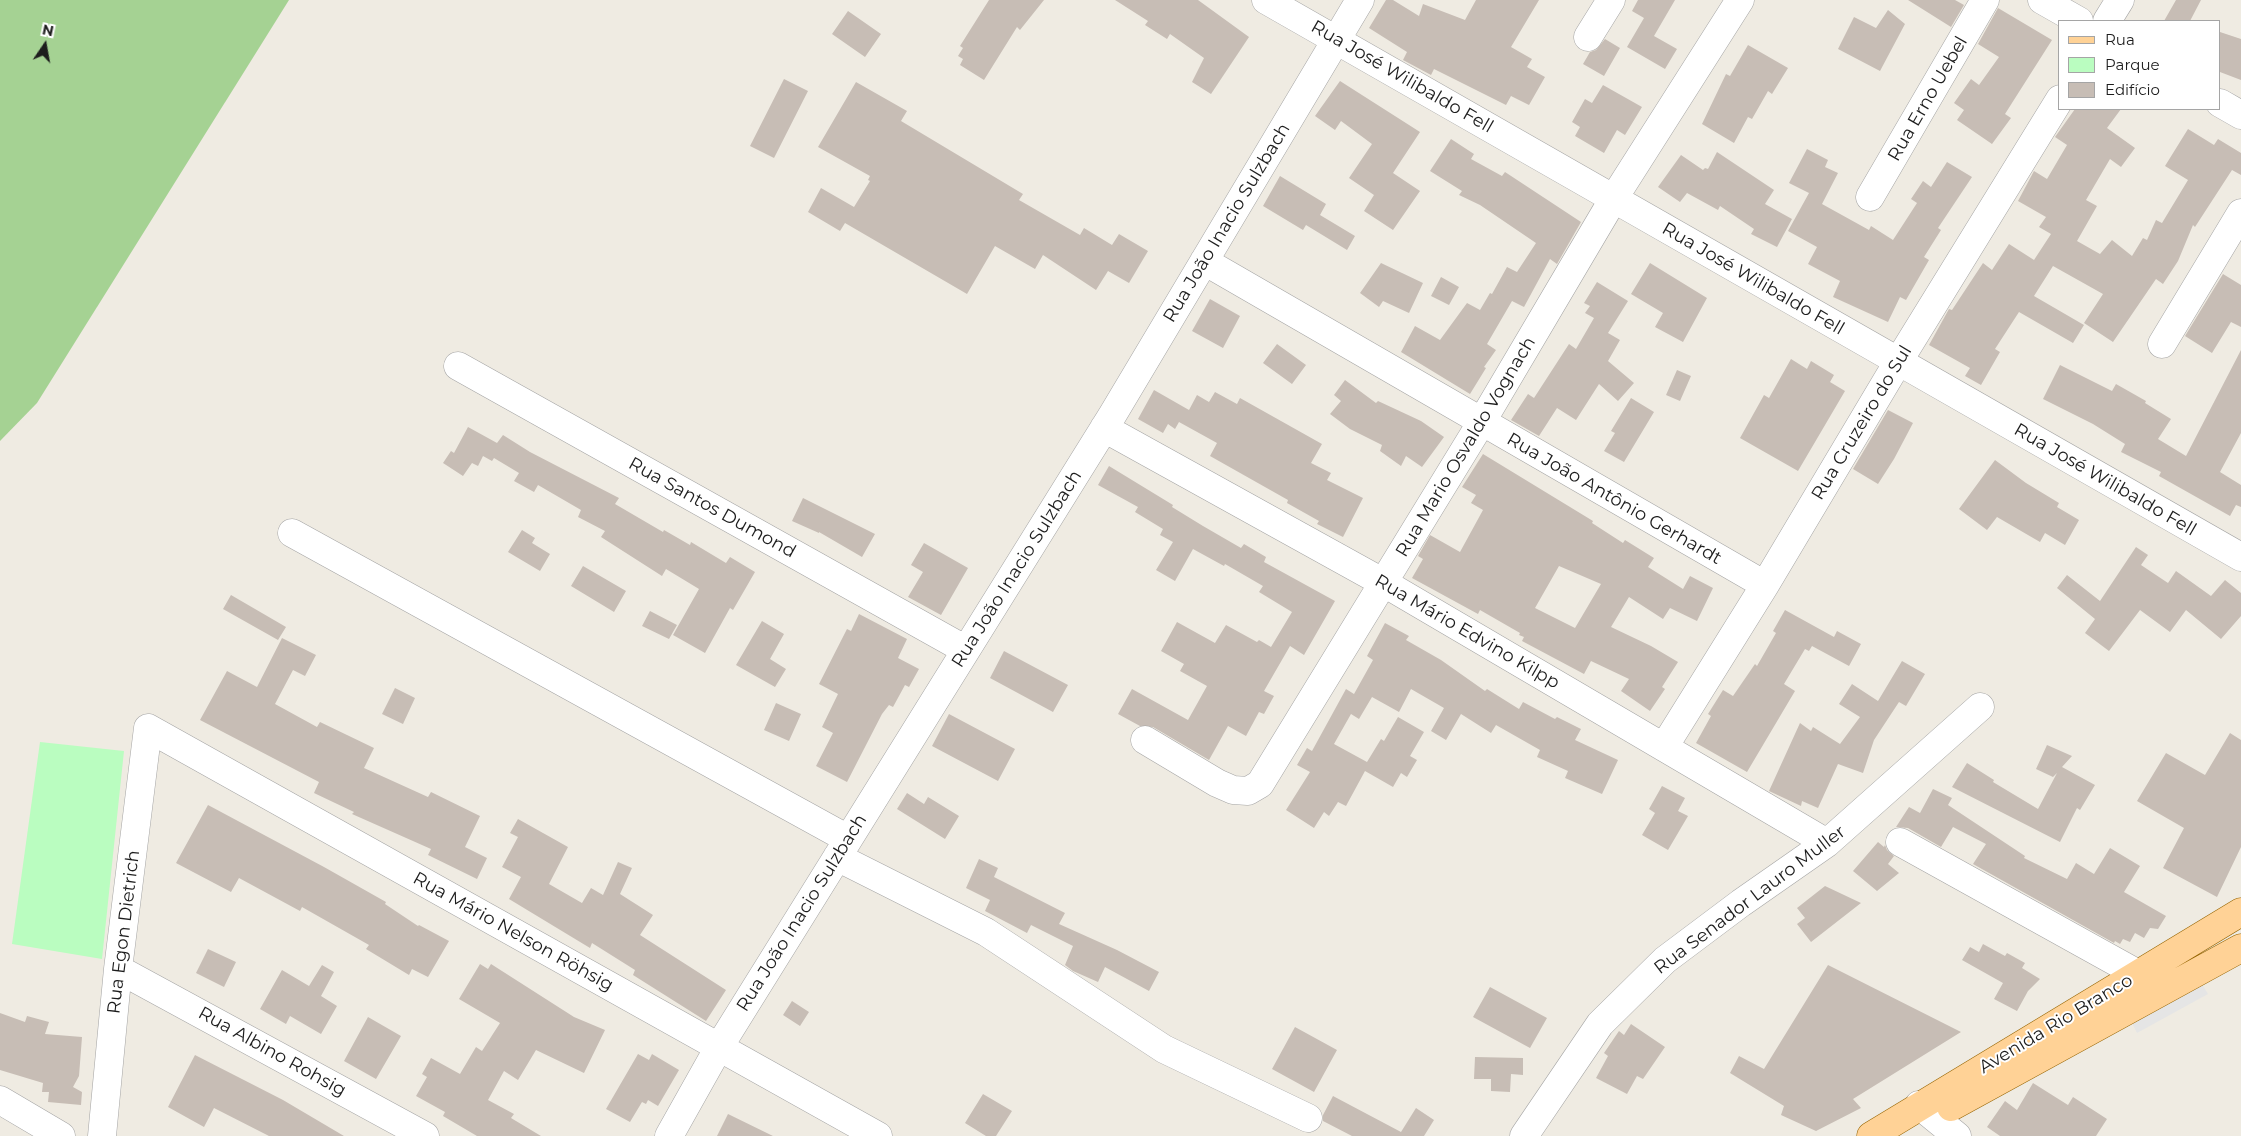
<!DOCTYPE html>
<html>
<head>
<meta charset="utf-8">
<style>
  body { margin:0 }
  #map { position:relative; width:2241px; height:1136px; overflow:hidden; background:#efebe2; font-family:Montserrat,sans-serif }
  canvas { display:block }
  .legend { position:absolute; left:2058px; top:20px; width:162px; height:90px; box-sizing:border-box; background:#fff; border:1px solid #a5a5a5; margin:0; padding:6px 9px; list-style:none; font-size:15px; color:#1d1d1d }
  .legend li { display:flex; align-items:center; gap:10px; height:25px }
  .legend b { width:25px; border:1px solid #a5a5a5 }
  .north { position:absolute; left:20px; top:20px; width:50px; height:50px; -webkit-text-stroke:4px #fff; paint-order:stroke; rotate:12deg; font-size:14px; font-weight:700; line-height:20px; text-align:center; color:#1d1d1d }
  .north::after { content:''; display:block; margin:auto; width:18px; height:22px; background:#1d1d1d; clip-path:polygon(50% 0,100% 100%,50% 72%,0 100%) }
</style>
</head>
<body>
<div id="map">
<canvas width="2241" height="1136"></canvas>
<ul class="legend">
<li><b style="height:6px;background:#ffd296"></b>Rua</li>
<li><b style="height:14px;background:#bafdc0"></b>Parque</li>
<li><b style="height:14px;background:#c7bdb5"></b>Edifício</li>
</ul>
<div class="north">N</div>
</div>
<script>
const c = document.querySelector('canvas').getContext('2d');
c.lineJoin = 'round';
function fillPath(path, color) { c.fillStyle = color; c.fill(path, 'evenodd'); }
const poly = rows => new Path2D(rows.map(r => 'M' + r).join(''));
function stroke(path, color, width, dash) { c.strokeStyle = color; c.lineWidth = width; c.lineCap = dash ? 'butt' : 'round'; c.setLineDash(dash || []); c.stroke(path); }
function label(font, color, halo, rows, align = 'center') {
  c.font = font + ' Montserrat,sans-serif'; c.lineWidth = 4; c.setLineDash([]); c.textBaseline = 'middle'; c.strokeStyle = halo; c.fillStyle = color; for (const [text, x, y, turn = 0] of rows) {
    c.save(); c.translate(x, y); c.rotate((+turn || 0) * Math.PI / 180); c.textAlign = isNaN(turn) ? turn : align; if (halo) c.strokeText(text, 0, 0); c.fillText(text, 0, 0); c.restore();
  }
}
fillPath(poly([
  [0,0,289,0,37,403,0,441]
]), '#a5d293');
fillPath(poly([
  [40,742,124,751,102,959,12,944]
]), '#bafdc0');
fillPath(poly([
  [2202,984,2208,994,2137,1033,2132,1023]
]), '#e5e5e5');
fillPath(poly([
  [989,0,1044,0,1020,30,1017,27,984,80,960,65,963,59,958,56,963,48,960,46],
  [1115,0,1198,0,1249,37,1211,94,1192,82,1204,58,1170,34,1167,39,1145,25,1148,21],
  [1386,0,1393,0,1419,16,1423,4,1465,20,1476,0,1539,0,1511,47,1532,59,1527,67,1545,77,1529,105,1511,96,1506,105,1434,69,1431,75,1403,60,1407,52,1369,28],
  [1638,0,1675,0,1654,36,1677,49,1665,69,1627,47,1644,18,1632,11],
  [1908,0,1955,0,1964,5,1951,27],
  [2176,0,2201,0,2190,21,2164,21],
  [1998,8,2052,40,2005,114,2011,118,1992,144,1957,120,1964,110,1954,103,1971,79,1979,85,1999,57,1978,44],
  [1888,10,1905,24,1880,71,1838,49,1854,17,1876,28],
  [848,11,881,34,865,57,832,34],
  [2220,32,2241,39,2241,80,2220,72],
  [1605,39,1620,48,1604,76,1583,64,1590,52,1596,50],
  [1748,45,1788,68,1772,94,1768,91,1752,119,1748,117,1734,143,1702,124,1726,74,1730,76],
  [784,79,808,91,774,158,750,146],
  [1340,81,1420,132,1393,173,1420,191,1393,230,1364,211,1374,195,1349,178,1372,144,1341,121,1335,130,1315,116],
  [856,82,907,111,901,121,1023,194,1019,200,1080,235,1084,228,1112,245,1119,234,1148,251,1129,283,1108,271,1096,290,1043,255,1035,269,995,246,967,294,845,223,840,231,808,212,821,188,854,207,870,181,868,180,870,176,818,147],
  [1603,85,1642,107,1625,135,1617,130,1604,153,1575,136,1580,127,1572,122,1585,99,1592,103],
  [2075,109,2121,109,2107,128,2135,148,2121,167,2110,159,2086,200,2097,206,2077,241,2100,254,2112,240,2132,256,2143,238,2147,240,2156,220,2162,223,2188,180,2165,166,2188,129,2214,145,2218,139,2241,153,2241,175,2232,170,2195,227,2193,225,2178,261,2163,284,2156,279,2113,342,2084,323,2103,294,2053,266,2034,296,2084,325,2073,343,2019,312,1995,349,2000,352,1981,385,1965,376,1970,368,1929,345,1949,309,1952,310,1983,263,1992,270,2009,244,2034,260,2051,234,2039,227,2046,217,2018,201,2034,171,2047,179,2067,145,2055,137],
  [1451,139,1474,154,1471,159,1502,176,1505,172,1581,222,1557,264,1550,259,1524,307,1512,301,1487,344,1496,350,1484,367,1486,368,1470,394,1401,352,1415,326,1440,340,1467,303,1480,310,1490,293,1492,294,1507,267,1517,272,1536,243,1480,205,1459,195,1462,191,1430,171],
  [1807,149,1828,160,1825,167,1838,173,1822,204,1869,230,1871,226,1893,240,1917,203,1911,199,1923,181,1931,187,1947,162,1972,177,1938,228,1941,230,1924,257,1929,260,1906,300,1900,297,1888,322,1833,297,1840,281,1808,264,1817,247,1788,231,1809,193,1789,183],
  [1717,152,1774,190,1765,204,1792,219,1777,247,1751,234,1754,229,1720,206,1718,210,1687,193,1680,202,1658,187,1681,155,1703,170,1705,168,1708,169],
  [1280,176,1326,204,1320,215,1355,236,1347,250,1306,225,1303,230,1263,206],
  [1381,263,1423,283,1409,313,1383,301,1379,307,1360,293],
  [1650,263,1707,298,1683,342,1655,327,1663,313,1631,294],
  [2223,274,2241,285,2241,327,2231,322,2212,353,2185,336],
  [1441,277,1459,287,1449,305,1431,296],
  [1597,282,1628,301,1608,333,1620,340,1608,361,1634,383,1618,401,1599,384,1576,420,1557,408,1539,436,1511,420,1528,394,1534,398,1569,344,1576,349,1594,318,1585,313,1590,306,1584,303],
  [1210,299,1240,316,1223,348,1192,331],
  [1277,344,1306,365,1292,384,1263,363],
  [2241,350,2241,433,2220,472,2241,485,2241,507,2236,505,2230,516,2159,476,2161,472,2121,452,2125,444,2093,424,2043,399,2060,365,2112,391,2116,384,2146,401,2145,403,2171,419,2158,439,2186,456],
  [1791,359,1807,369,1811,361,1834,375,1830,382,1845,391,1798,471,1740,438,1764,395,1769,398],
  [1677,370,1691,376,1680,401,1666,395],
  [1345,380,1376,403,1378,401,1421,421,1444,437,1422,467,1406,456,1401,466,1380,451,1382,445,1350,429,1330,414,1341,401,1334,395],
  [1154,390,1189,410,1197,395,1209,402,1215,392,1237,404,1240,398,1322,444,1311,463,1331,473,1327,480,1363,498,1343,537,1317,524,1319,521,1287,503,1288,500,1210,456,1217,443,1179,422,1175,429,1168,424,1163,433,1138,419],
  [1631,398,1654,412,1624,462,1604,451,1615,433,1611,431],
  [1888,410,1913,423,1894,459,1878,484,1853,469],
  [468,427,497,443,503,435,530,452,619,498,615,504,663,532,664,530,690,545,691,542,726,563,730,557,755,572,733,610,730,608,705,653,673,635,699,589,666,569,662,576,601,537,605,531,578,517,581,510,538,485,534,492,514,481,519,473,494,458,492,461,483,456,478,466,472,463,463,476,443,463,451,451,454,453],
  [1483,454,1593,521,1592,523,1623,543,1625,540,1654,558,1648,567,1683,589,1690,576,1713,588,1697,621,1670,608,1663,619,1629,597,1611,627,1651,646,1678,662,1662,687,1665,689,1650,711,1621,691,1629,679,1591,661,1584,674,1522,641,1524,637,1519,635,1520,633,1480,610,1478,614,1412,578,1423,559,1418,556,1430,535,1460,552,1483,510,1471,503,1476,495,1462,487],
  [1559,566,1601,584,1575,628,1535,608],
  [1995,460,2026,483,2059,503,2057,507,2079,520,2065,545,2045,533,2040,542,1997,517,1987,530,1959,509],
  [1109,466,1173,505,1172,507,1203,526,1241,548,1244,544,1266,557,1264,562,1335,601,1304,655,1290,646,1264,691,1274,696,1264,714,1259,712,1246,736,1228,726,1209,760,1153,727,1140,726,1118,714,1132,689,1188,720,1207,686,1180,671,1184,664,1161,651,1177,622,1215,643,1226,625,1257,642,1259,640,1271,647,1292,612,1259,592,1263,586,1225,564,1224,566,1193,549,1175,581,1156,570,1173,542,1160,535,1163,529,1135,512,1138,507,1098,485],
  [803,498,875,534,862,557,819,532,819,533,792,521],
  [522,530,535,538,532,543,550,554,540,571,508,552],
  [924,543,968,568,941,615,908,597,923,572,911,565],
  [2136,547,2148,555,2141,565,2168,583,2176,571,2211,596,2225,580,2241,593,2241,616,2221,639,2186,610,2170,632,2140,610,2109,651,2085,633,2095,619,2057,588,2067,575,2100,601],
  [583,566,626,591,614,612,571,586],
  [231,595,286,627,278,640,223,609],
  [1785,610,1834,637,1837,631,1861,644,1849,666,1812,646,1809,651,1805,649,1784,684,1795,691,1747,772,1696,743,1711,716,1708,714,1723,690,1733,696,1755,664,1757,666,1776,633,1773,631],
  [650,611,677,625,669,639,642,626],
  [859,614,907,639,898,658,919,669,909,687,905,685,893,707,889,705,882,714,847,782,816,766,833,733,822,727,838,694,819,684,847,629,851,631],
  [762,621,784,634,770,659,786,669,775,687,736,665],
  [1385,623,1409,636,1406,640,1441,660,1485,691,1487,689,1519,709,1523,702,1555,719,1557,717,1581,729,1575,740,1618,760,1602,794,1565,778,1568,771,1537,757,1540,750,1496,725,1491,733,1461,714,1446,740,1431,731,1444,708,1411,689,1399,712,1372,697,1359,719,1351,714,1334,744,1367,762,1381,739,1384,741,1398,717,1424,732,1410,756,1417,760,1407,777,1401,773,1393,787,1365,771,1346,806,1338,802,1329,816,1324,812,1314,828,1286,810,1310,772,1297,765,1307,748,1312,751,1346,689,1354,694,1373,660,1367,656],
  [282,638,316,655,305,676,293,670,275,704,317,727,320,722,374,748,364,768,428,797,431,792,480,816,465,847,487,858,477,879,428,855,431,849,352,814,354,812,314,793,319,782,200,720,227,671,257,687],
  [1004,651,1068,685,1053,712,990,678],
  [1902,661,1925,674,1906,706,1899,702,1874,740,1863,773,1838,764,1818,808,1802,801,1801,806,1769,791,1800,723,1811,731,1813,727,1840,744,1860,717,1839,704,1852,684,1878,701],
  [395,688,415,698,403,724,382,714],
  [776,703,801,714,789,741,764,730],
  [949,714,1015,749,998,781,932,746],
  [2230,733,2241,740,2241,847,2217,897,2163,868,2184,828,2137,801,2166,753,2205,775],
  [2047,745,2072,756,2062,767,2095,785,2080,810,2077,808,2060,842,1952,787,1967,763,1994,780,1993,782,2038,809,2057,773,2053,777,2036,769],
  [1662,786,1685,798,1678,811,1688,816,1668,850,1642,835,1655,813,1649,809],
  [1933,789,1952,798,1948,805,2025,856,2024,858,2067,879,2076,863,2094,874,2110,848,2140,866,2124,892,2166,916,2158,929,2150,928,2144,938,2135,933,2130,942,2123,939,2120,944,2115,941,2114,943,1973,864,1986,844,1953,827,1941,847,1908,828,1896,827,1909,807,1920,813],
  [907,793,924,804,928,797,959,816,945,839,897,809],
  [208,805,324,867,386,902,385,904,418,926,419,925,449,941,428,977,412,969,409,975,366,949,369,945,302,907,300,911,239,878,231,892,176,863],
  [518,819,568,847,549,884,582,903,591,888,603,895,618,862,632,868,620,894,653,915,640,935,726,990,706,1021,633,975,635,970,592,943,590,948,509,899,521,877,502,867,518,837,510,833],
  [1878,842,1884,847,1885,845,1887,850,1894,856,1888,864,1899,873,1877,891,1853,871],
  [979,859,998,868,994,877,1065,913,1059,924,1117,950,1159,972,1149,991,1105,967,1098,982,1073,971,1065,965,1073,946,1031,925,1027,933,985,911,990,900,966,888],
  [1825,886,1861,903,1811,942,1797,924,1805,918,1797,908],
  [1983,944,2005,956,2007,953,2025,963,2022,968,2040,979,2028,991,2017,1011,1994,999,2003,983,1962,960,1970,947,1979,952],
  [208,949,236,962,224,987,196,973],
  [480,964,488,969,491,964,574,1017,605,1030,584,1073,536,1050,518,1080,504,1071,488,1100,514,1114,511,1118,541,1136,477,1136,443,1116,445,1112,416,1096,427,1077,422,1074,431,1058,460,1074,476,1047,482,1051,500,1023,459,999],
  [322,965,334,972,321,996,337,1006,321,1034,290,1016,286,1024,260,1009,282,970,309,986],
  [1828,965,1961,1032,1853,1099,1861,1108,1816,1131,1781,1115,1784,1106,1730,1073,1739,1056,1764,1069],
  [1490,987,1547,1018,1530,1048,1473,1017],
  [792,1001,809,1012,800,1026,783,1015],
  [0,1013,25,1022,27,1016,49,1022,45,1034,82,1037,79,1076,73,1087,82,1092,81,1105,48,1102,49,1092,42,1092,43,1083,0,1070],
  [368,1017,401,1036,376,1079,344,1061],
  [1631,1024,1665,1047,1643,1079,1637,1076,1627,1094,1596,1078,1608,1056,1604,1053,1619,1031,1624,1035],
  [1295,1027,1337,1050,1314,1092,1272,1069],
  [638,1054,649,1060,652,1054,679,1070,658,1106,648,1100,646,1104,642,1102,630,1122,606,1109],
  [195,1055,283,1100,344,1136,269,1136,214,1108,204,1127,168,1107],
  [1475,1057,1523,1058,1523,1075,1511,1074,1510,1092,1491,1091,1491,1079,1474,1079],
  [2033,1083,2068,1105,2073,1097,2107,1119,2096,1136,2000,1136,1987,1127,2005,1101,2017,1110],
  [983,1094,1012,1111,996,1136,986,1136,965,1123],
  [1333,1096,1401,1132,1416,1108,1434,1120,1424,1136,1352,1136,1323,1121,1323,1115],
  [728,1114,773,1136,717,1136]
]), '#c7bdb5');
const minor = poly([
  [1266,0,2241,557],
  [2042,0,2079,21],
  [2107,21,2120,0],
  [1588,37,1611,0],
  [2220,103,2241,115],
  [1870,197,1985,0],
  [1204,261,1765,585],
  [2162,344,2241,213],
  [458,366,966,650],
  [1104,428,1384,583,1827,843],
  [292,533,848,839],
  [1145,740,1217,783,1233,790,1248,791,1260,784,1481,423,1614,198,1740,0],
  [1664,747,1765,585,1898,362,2060,99],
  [1900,842,2138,974],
  [837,857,986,932,1164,1049,1308,1118],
  [118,969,425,1136],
  [0,1100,61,1136],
  [1919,1105,1957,1136],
  [102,1136,118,969,148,728,878,1136],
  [669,1136,719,1047,1113,414,1360,0],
  [1524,1136,1600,1024,1665,960,1741,903,1827,843,1980,707]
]);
const major = poly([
  [1951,1107,2241,948],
  [1871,1136,2241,912]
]);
stroke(minor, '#a4a4a4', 29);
stroke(major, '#956400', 29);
stroke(minor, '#fff', 28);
stroke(major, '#ffd296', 28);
label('18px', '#1d1d1d', '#fff', [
  ["Rua José Wilibaldo Fell",1402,77,30],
  ["Rua Erno Uebel",1928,99,-60],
  ["Rua João Inacio Sulzbach",1227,223,-59],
  ["Rua José Wilibaldo Fell",1753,279,30],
  ["Rua Cruzeiro do Sul",1862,423,-59],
  ["Rua Mario Osvaldo Vognach",1466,447,-59],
  ["Rua José Wilibaldo Fell",2105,480,30],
  ["Rua João Antônio Gerhardt",1614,499,30],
  ["Rua Santos Dumond",712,508,29],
  ["Rua João Inacio Sulzbach",1017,569,-58],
  ["Rua Mário Edvino Kilpp",1467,632,30],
  ["Rua Senador Lauro Muller",1750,900,-37],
  ["Rua João Inacio Sulzbach",802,913,-58],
  ["Rua Egon Dietrich",124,932,-83],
  ["Rua Mário Nelson Röhsig",513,932,29],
  ["Avenida Rio Branco",2056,1024,-31],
  ["Rua Albino Rohsig",272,1052,29]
]);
</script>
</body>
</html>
